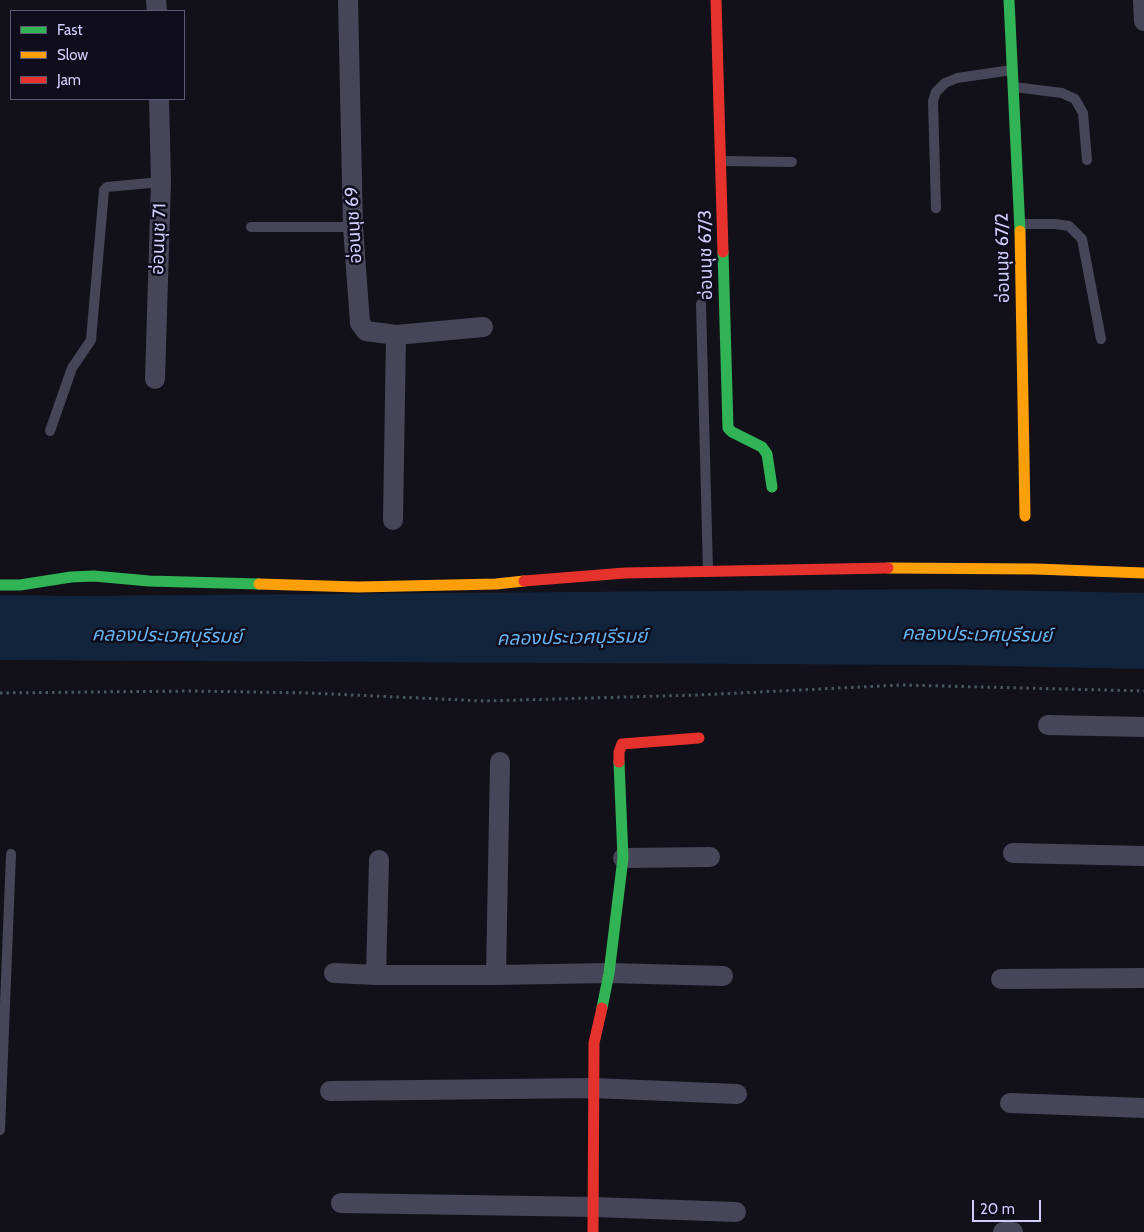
<!DOCTYPE html>
<html>
<head>
<meta charset="utf-8">
<style>
  body { margin:0 }
  #map { position:relative; width:1144px; height:1232px; overflow:hidden; background:#121018; font-family:Cabin,sans-serif }
  canvas { display:block }
  .legend { position:absolute; left:10px; top:10px; width:175px; height:90px; box-sizing:border-box; background:#0f0d1c; border:1px solid #5d5a75; margin:0; padding:6px 9px; list-style:none; font-size:15px; color:#d1cdfa }
  .legend li { display:flex; align-items:center; gap:10px; height:25px }
  .legend b { width:25px; border:1px solid #5d5a75 }
  .scale { position:absolute; left:972px; top:1200px; width:69px; height:22px; box-sizing:border-box; border:2px solid #d1cdfa; border-top:0; padding-left:6px; font-size:15px; line-height:18px; white-space:nowrap; color:#d1cdfa; -webkit-text-stroke:4px #0f0d1c; paint-order:stroke }
</style>
</head>
<body>
<div id="map">
<canvas width="1144" height="1232"></canvas>
<ul class="legend">
<li><b style="height:6px;background:#30b455"></b>Fast</li>
<li><b style="height:6px;background:#ff9f0a"></b>Slow</li>
<li><b style="height:6px;background:#e5322d"></b>Jam</li>
</ul>
<div class="scale">20 m</div>
</div>
<script>
const c = document.querySelector('canvas').getContext('2d');
c.lineJoin = 'round';
function fillPath(path, color) { c.fillStyle = color; c.fill(path, 'evenodd'); }
const poly = rows => new Path2D(rows.map(r => 'M' + r).join(''));
function stroke(path, color, width, dash) { c.strokeStyle = color; c.lineWidth = width; c.lineCap = dash ? 'butt' : 'round'; c.setLineDash(dash || []); c.stroke(path); }
function label(font, color, halo, rows, align = 'center') {
  c.font = font + ' Cabin,"Noto Sans Thai",sans-serif'; c.lineWidth = 5; c.setLineDash([]); c.textBaseline = 'middle'; c.strokeStyle = halo; c.fillStyle = color; for (const [text, x, y, turn = 0] of rows) {
    c.save(); c.translate(x, y); c.rotate((+turn || 0) * Math.PI / 180); c.textAlign = isNaN(turn) ? turn : align; if (halo) c.strokeText(text, 0, 0); c.fillText(text, 0, 0); c.restore();
  }
}
fillPath(poly([
  [943,589,1144,593,1144,669,945,665,0,660,0,595,75,596]
]), '#12243c');
stroke(poly([
  [0,693,193,691,310,693,484,701,698,695,901,685,1144,691]
]), '#495660', 3, [2.5, 4]);
stroke(poly([
  [1014,87,1062,93,1075,99,1083,113,1087,160],
  [721,161,792,162],
  [936,208,933,101,936,92,945,83,957,78,1012,70],
  [1020,224,1055,224,1069,226,1082,239,1101,339],
  [251,227,353,227],
  [701,304,708,571],
  [50,431,72,368,91,340,104,190,107,187,161,182],
  [0,1130,11,854]
]), '#474659', 10);
stroke(poly([
  [156,0,157,11],
  [348,0,353,227,360,323,366,331,396,335,483,327],
  [1143,0,1144,21],
  [155,379,161,182,159,99],
  [393,520,396,335],
  [1048,725,1144,727],
  [1013,853,1144,856],
  [623,858,710,857],
  [334,973,376,975,496,975,609,973,723,976],
  [376,975,379,860],
  [496,975,500,762],
  [1001,979,1144,978],
  [330,1091,593,1088,737,1094],
  [1010,1103,1144,1108],
  [341,1203,594,1207,736,1212],
  [1003,1232,1013,1232]
]), '#474659', 20);
stroke(poly([
  [1009,0,1020,231],
  [723,252,728,428,732,432,762,447,767,454,772,487],
  [0,585,20,585,71,577,94,576,149,581,259,584],
  [602,1008,609,973,623,858,619,762]
]), '#30b455', 11);
stroke(poly([
  [1020,231,1025,516],
  [888,568,1036,569,1144,573],
  [259,584,358,587,496,584,524,581]
]), '#ff9f0a', 11);
stroke(poly([
  [716,0,723,252],
  [524,581,625,573,888,568],
  [619,762,619,752,622,744,699,738],
  [593,1232,594,1043,602,1008]
]), '#e5322d', 11);
label('18px', '#d1cdfa', '#0f0d1c', [
  ["อ่อนนุช 69",354,225,-93],
  ["อ่อนนุช 71",159,239,-88],
  ["อ่อนนุช 67/3",706,255,-91],
  ["อ่อนนุช 67/2",1003,258,-91]
]);
label('italic 19px', '#65b4f1', '#0f0d1c', [
  ["คลองประเวศบุรีรมย์",977,635,1],
  ["คลองประเวศบุรีรมย์",167,636,1],
  ["คลองประเวศบุรีรมย์",572,638,-1]
]);
</script>
</body>
</html>
